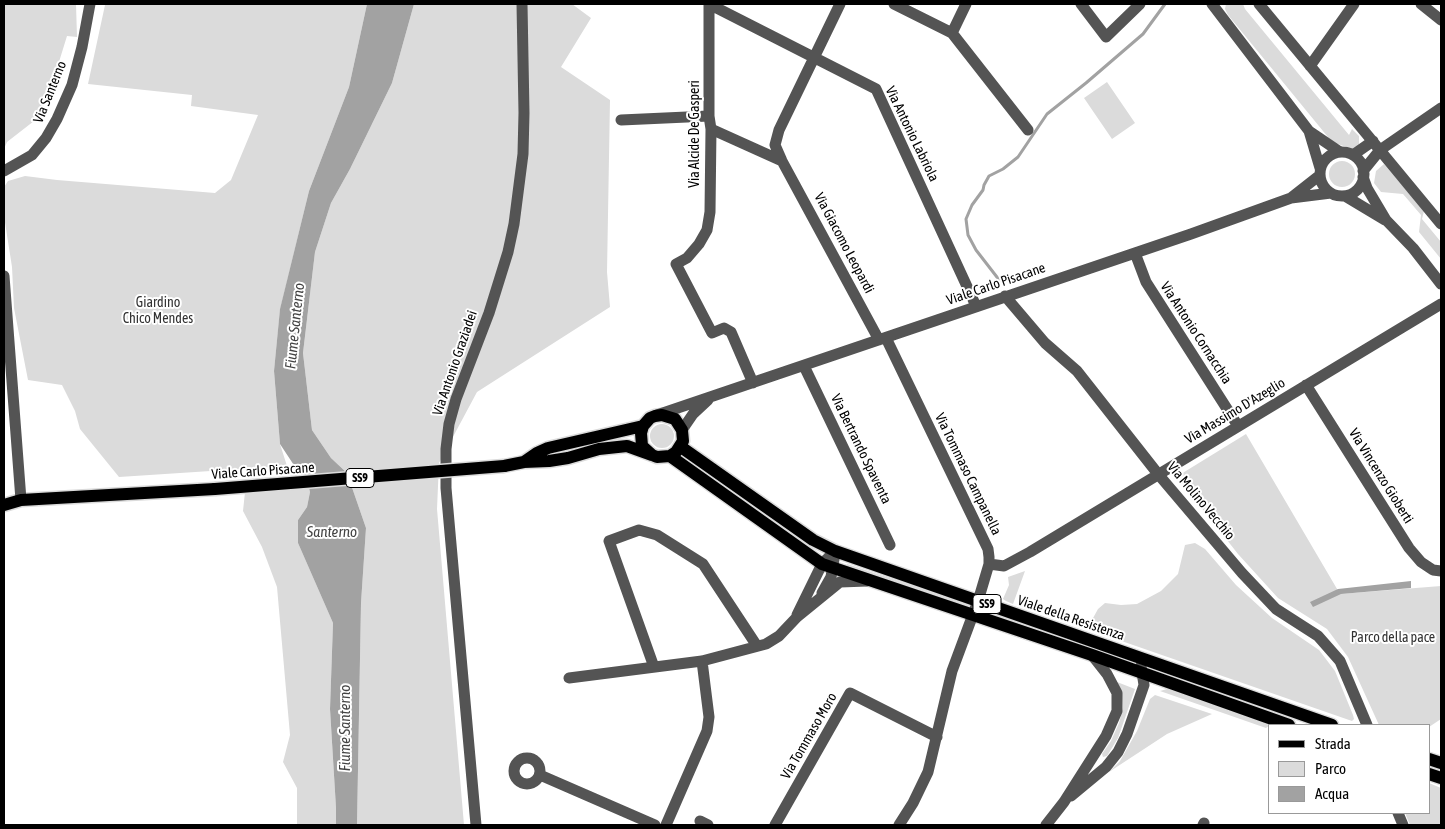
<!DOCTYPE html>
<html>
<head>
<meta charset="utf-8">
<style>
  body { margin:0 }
  #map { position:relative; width:1445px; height:829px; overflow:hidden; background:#fff; font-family:"Asap Condensed",sans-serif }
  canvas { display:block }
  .frame { position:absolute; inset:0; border:5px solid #000; pointer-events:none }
  .legend { position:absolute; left:1268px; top:724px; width:162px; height:90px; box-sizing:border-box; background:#fff; border:1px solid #999; margin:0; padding:6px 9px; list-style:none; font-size:15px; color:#000 }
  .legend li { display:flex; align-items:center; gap:10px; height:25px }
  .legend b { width:25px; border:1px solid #999 }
</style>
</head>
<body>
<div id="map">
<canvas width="1445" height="829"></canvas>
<div class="frame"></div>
<ul class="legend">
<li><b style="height:6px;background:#000"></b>Strada</li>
<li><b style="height:14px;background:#dbdbdb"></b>Parco</li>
<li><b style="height:14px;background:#a2a2a2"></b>Acqua</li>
</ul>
</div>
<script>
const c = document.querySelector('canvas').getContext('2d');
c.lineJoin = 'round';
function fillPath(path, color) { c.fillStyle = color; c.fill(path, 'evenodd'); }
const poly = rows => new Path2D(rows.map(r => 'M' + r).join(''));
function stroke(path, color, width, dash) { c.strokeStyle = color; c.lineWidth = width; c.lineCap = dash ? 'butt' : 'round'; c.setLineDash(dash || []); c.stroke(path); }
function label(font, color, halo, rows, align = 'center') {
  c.font = font + ' "Asap Condensed",sans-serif'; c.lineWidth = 4; c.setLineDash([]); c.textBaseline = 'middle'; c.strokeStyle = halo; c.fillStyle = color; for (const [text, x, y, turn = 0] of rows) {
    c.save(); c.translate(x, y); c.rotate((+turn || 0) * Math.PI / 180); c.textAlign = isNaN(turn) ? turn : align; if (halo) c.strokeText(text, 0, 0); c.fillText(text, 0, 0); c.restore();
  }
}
fillPath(poly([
  [4,4,76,4,77,37,67,36,50,91,40,114,34,121,7,142,4,149],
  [99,4,367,4,349,87,309,191,280,310,274,371,280,444,287,466,119,477,80,429,75,411,62,385,28,380,14,308,12,267,4,216,4,187,8,181,25,176,57,180,215,193,231,180,258,115,191,106,192,95,88,84,105,5],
  [414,4,572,4,591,18,561,67,610,100,607,272,610,307,477,392,439,463,437,509,464,825,357,825,361,603,366,528,347,473,331,458,312,430,303,353,315,252,331,203,350,169,392,83],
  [1226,4,1243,4,1245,9,1349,135,1352,129,1359,136,1359,147,1352,149,1332,142,1228,15,1225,9],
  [1107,82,1135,123,1112,139,1084,98],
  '1329 174a13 13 0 1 1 26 0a13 13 0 1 1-26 0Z',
  [1384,164,1424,211,1422,219,1441,242,1441,259,1419,232,1421,215,1403,194,1381,192,1374,183,1376,171],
  '650 436a12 12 0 1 1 24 0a12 12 0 1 1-24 0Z',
  [1246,434,1340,594,1441,586,1441,719,1429,727,1429,725,1379,725,1348,657,1327,629,1278,598,1238,554,1182,483,1181,474],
  [309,487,310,492,307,507,298,520,298,543,333,623,330,709,336,808,336,825,297,825,297,788,283,762,290,735,277,587,262,547,243,511,245,492],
  [1195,543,1205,549,1236,585,1272,618,1319,650,1335,671,1353,715,1354,719,1352,721,1087,629,1098,609,1105,603,1121,605,1137,604,1161,591,1178,574,1185,545],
  [847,564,960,601,959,604,847,567],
  [1025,571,1013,604,1006,601,1003,599,1009,585,1008,577],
  [1117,682,1135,689,1118,738,1107,756,1103,757,1102,754,1111,741,1119,723,1123,708,1122,696],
  [1167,689,1175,690,1270,725,1266,728,1160,691],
  [1155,695,1212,714,1167,734,1109,772,1120,761,1137,731,1150,699],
  [1429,783,1441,788,1441,825,1410,825,1405,813,1429,813]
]), '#dbdbdb');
fillPath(poly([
  [367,4,414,4,392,83,350,169,331,203,315,252,303,353,312,430,331,458,347,473,366,528,361,603,357,825,336,825,336,808,330,709,333,623,298,543,298,520,307,507,310,492,309,488,280,444,274,371,280,309,309,191,349,87],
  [1411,581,1411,588,1341,594,1313,607,1310,602,1338,589]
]), '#a2a2a2');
stroke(poly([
  [1000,281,976,250,968,235,966,219,972,205,983,190,984,185,989,176,1003,169,1018,157,1047,114,1086,83,1143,34,1165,4]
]), '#a2a2a2', 3);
const major = poly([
  [681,447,813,540,835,551,1332,725],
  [670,456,822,564,1092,655,1289,725],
  [524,462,537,453,548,448,643,426],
  [504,466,524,462,549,461,568,458,599,449,627,446,652,455,657,457,670,456,676,452,683,441,682,430,675,419,662,415,655,416,650,418,643,426,641,433,642,446,652,455],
  [4,505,21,500,215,489],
  [1429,759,1441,763],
  [1429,774,1441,778]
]);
stroke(major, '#dbdbdb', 15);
stroke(poly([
  [840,4,779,130,775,145,782,161,879,340],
  [894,4,952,33,1028,130],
  [1081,4,1106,37,1140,4],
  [1212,4,1309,131,1340,152],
  [1259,4,1441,224],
  [1421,4,1441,20],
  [952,33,966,4],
  [1310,66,1354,4],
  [621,120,709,116],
  [711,129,782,161],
  [1309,131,1320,168],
  '1320 174a22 22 0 1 1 44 0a22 22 0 1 1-44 0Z',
  [1353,155,1373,141],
  [4,171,32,155,46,138,57,119,72,85,82,47,90,4],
  [1363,171,1380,150,1441,108],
  [1363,177,1367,188,1386,220,1413,248,1441,284],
  [1345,196,1385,220],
  [1292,197,1320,175],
  [1135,253,1146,282,1238,426],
  [4,276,21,500],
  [1005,296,1045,343,1077,371,1158,474,1242,573,1276,609,1318,636,1340,661,1367,725],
  [886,338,988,549,989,557,989,564,978,601,952,671,928,772,913,803,899,825],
  [804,366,890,545],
  [753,383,731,332,724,328,712,333,676,264,687,258,699,244,707,230,710,212,711,129,709,116,709,4,876,89,976,306],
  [1306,385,1409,548,1421,562,1433,570,1441,571],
  [657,415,1191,234,1291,198,1331,193],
  [682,430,693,414,708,400],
  [989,564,1004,566,1030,552,1441,304],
  [822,593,831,577,834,559],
  [797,615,822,564,835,551],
  [654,667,609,541,639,530,657,535,703,564,757,646],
  [569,678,702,661,766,644,779,636,797,617,840,582,867,581],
  '514 771a13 13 0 1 1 26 0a13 13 0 1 1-26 0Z',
  [540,775,655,825],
  [1071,796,1106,767,1118,752,1127,734,1144,685,1141,666],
  [1398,813,1403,825],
  [700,821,708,825],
  [476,825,446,488,446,449,449,424,456,399,489,313,508,252,514,224,523,154,524,113,522,4],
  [666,825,707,731,709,717,702,661],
  [775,825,850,693,937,737],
  [1046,825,1064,802,1106,736,1117,711,1117,693,1107,674,1092,655],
  [1203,825,1204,823]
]), '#545454', 11);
stroke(major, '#000', 12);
const majorBridge = poly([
  [215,489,504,466]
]);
stroke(majorBridge, '#dbdbdb', 15, []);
stroke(majorBridge, '#000', 12);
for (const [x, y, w] of [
  [360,478,28],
  [987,604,28]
]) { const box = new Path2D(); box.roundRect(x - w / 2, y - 9.5, w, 19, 4); c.fillStyle = '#fff'; c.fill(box); stroke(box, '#000', 1); }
label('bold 12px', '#000', null, [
  ["SS9",360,478],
  ["SS9",987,604]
]);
label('14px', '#000', '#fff', [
  ["Via Santerno",50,92,-68],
  ["Via Alcide De Gasperi",695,134,-90],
  ["Via Antonio Labriola",912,134,64],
  ["Via Giacomo Leopardi",844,243,62],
  ["Viale Carlo Pisacane",996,284,-19],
  ["Via Antonio Cornacchia",1196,333,57],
  ["Via Antonio Graziadei",455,363,-71],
  ["Via Massimo D'Azeglio",1235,411,-31],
  ["Via Bertrando Spaventa",861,449,64],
  ["Viale Carlo Pisacane",263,471,-4],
  ["Via Tommaso Campanella",968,474,64],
  ["Via Vincenzo Gioberti",1381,476,58],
  ["Via Molino Vecchio",1201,501,50],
  ["Viale della Resistenza",1071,618,19],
  ["Via Tommaso Moro",809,736,-60]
]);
label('14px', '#323232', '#fff', [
  ["Giardino",158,303],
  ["Chico Mendes",158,319],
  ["Parco della pace",1393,638]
]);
label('italic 15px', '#434343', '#fff', [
  ["Fiume Santerno",295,326,-84],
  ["Santerno",332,532],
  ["Fiume Santerno",345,728,-90]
]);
</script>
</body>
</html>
